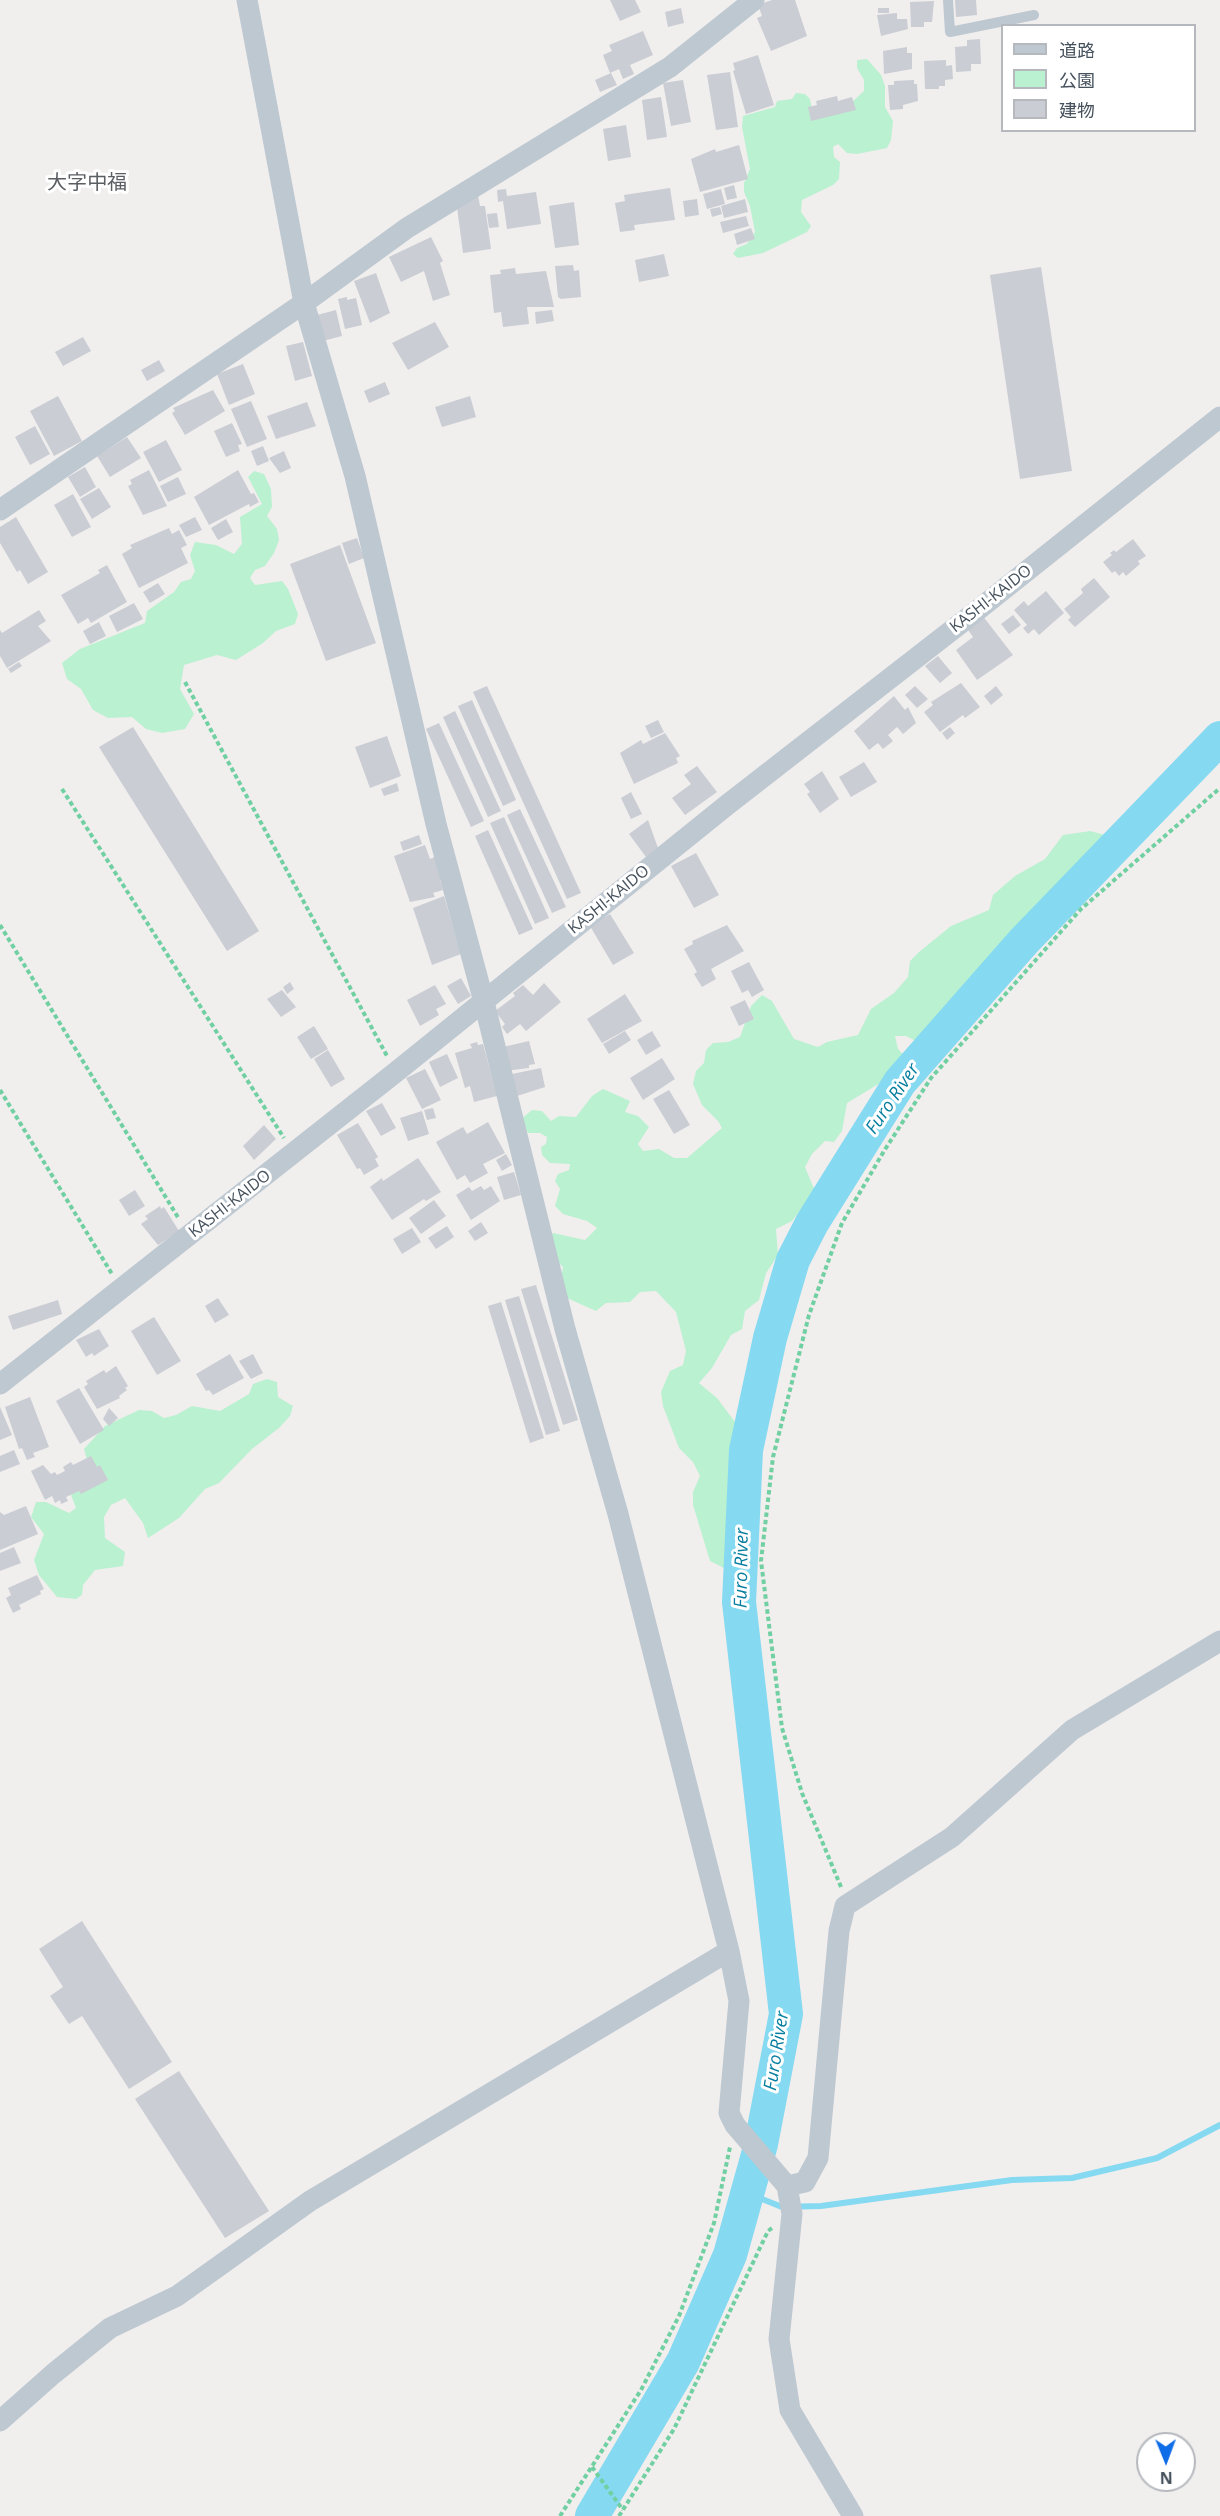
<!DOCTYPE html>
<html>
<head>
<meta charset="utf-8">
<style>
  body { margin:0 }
  #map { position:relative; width:1220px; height:2516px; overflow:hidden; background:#f1eeee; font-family:"Open Sans","Noto Sans JP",sans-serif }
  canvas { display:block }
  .legend { position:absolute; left:1001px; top:24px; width:195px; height:108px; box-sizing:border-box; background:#fff; border:2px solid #b5b9be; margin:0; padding:8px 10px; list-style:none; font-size:18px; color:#45515c }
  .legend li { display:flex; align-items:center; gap:12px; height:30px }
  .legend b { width:30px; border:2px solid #b5b9be }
  .north { position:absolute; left:1136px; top:2432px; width:60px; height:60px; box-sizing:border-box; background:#fff; border:2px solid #b5b9be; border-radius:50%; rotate:179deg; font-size:16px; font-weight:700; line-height:24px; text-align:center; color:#45515c }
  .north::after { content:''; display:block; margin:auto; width:21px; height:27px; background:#106de8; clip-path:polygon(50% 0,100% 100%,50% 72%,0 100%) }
</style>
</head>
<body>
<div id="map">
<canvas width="1220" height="2516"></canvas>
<ul class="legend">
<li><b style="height:8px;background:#bec8d1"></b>道路</li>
<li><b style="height:16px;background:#baf1d0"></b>公園</li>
<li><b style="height:16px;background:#cacdd3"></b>建物</li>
</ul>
<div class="north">N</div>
</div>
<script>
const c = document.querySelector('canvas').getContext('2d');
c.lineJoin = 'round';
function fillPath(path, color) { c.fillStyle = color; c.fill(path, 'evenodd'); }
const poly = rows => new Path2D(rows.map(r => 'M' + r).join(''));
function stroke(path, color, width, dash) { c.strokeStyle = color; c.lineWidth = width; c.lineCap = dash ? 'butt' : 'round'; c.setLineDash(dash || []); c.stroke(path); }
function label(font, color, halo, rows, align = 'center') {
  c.font = font + ' "Open Sans","Noto Sans JP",sans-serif'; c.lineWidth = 6; c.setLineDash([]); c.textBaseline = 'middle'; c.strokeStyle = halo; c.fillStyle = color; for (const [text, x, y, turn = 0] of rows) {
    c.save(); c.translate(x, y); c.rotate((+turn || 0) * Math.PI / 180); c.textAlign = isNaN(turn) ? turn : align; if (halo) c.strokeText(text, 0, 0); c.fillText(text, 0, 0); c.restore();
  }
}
fillPath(poly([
  [867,59,881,75,885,86,885,107,893,121,891,140,887,148,857,154,847,153,838,144,833,147,834,157,840,162,839,179,833,185,802,200,801,212,811,226,807,232,763,253,738,258,733,254,737,248,747,244,755,232,750,206,744,192,744,183,750,169,742,127,743,116,775,107,777,101,792,99,796,93,805,94,810,99,812,110,851,103,864,91,864,80,857,68,857,60],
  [254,471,264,474,271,489,272,507,267,516,277,529,279,540,274,553,265,566,255,570,250,578,255,585,282,581,288,589,298,614,295,624,276,631,263,643,236,660,217,655,184,665,180,689,194,714,185,729,162,733,146,729,132,717,108,718,93,710,81,689,67,679,62,663,80,649,145,623,147,611,174,592,181,582,191,579,195,571,190,555,195,542,216,545,234,554,242,544,240,517,262,504,248,477],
  [1090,831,1105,835,1097,849,1050,902,1029,920,1003,949,979,984,967,990,934,1030,918,1042,906,1036,895,1036,898,1049,907,1058,890,1077,847,1103,842,1131,834,1142,825,1141,812,1154,805,1167,815,1191,792,1221,776,1229,778,1255,766,1273,759,1300,745,1311,742,1329,731,1335,712,1368,699,1383,717,1398,735,1422,735,1441,730,1452,737,1467,754,1479,754,1491,738,1506,737,1518,748,1528,746,1545,734,1550,724,1568,710,1561,693,1505,693,1492,700,1476,693,1462,679,1448,663,1406,661,1392,670,1371,683,1365,686,1351,676,1312,656,1291,640,1292,630,1302,606,1303,596,1311,567,1298,560,1285,563,1267,553,1257,548,1238,553,1233,585,1240,597,1228,587,1221,563,1214,555,1206,560,1189,555,1181,558,1174,569,1170,570,1164,550,1163,542,1155,541,1147,546,1144,547,1137,540,1133,528,1133,521,1119,532,1110,542,1111,551,1121,559,1116,576,1117,592,1096,603,1089,630,1101,625,1112,638,1116,649,1127,638,1144,643,1151,659,1149,674,1158,687,1158,722,1128,718,1121,702,1105,693,1084,696,1071,704,1063,706,1050,713,1043,728,1042,740,1037,751,1006,762,995,772,1001,794,1039,818,1047,827,1042,858,1035,871,1009,894,993,908,977,910,961,919,952,951,926,989,910,993,895,1015,876,1045,859,1063,835],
  [267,1379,277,1382,278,1397,293,1406,290,1416,279,1428,252,1449,219,1483,205,1489,179,1518,148,1538,143,1523,125,1498,111,1505,104,1517,105,1538,125,1552,123,1566,95,1570,83,1585,82,1595,76,1599,57,1597,39,1575,34,1560,44,1534,31,1517,36,1502,46,1502,69,1513,76,1508,71,1495,83,1483,88,1463,84,1449,105,1426,139,1410,152,1411,164,1418,176,1415,192,1406,220,1411,249,1394,253,1384]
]), '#baf1d0');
stroke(poly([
  [747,2193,782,2207,821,2206,1012,2180,1072,2178,1157,2158,1220,2125]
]), '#85d9f0', 6);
stroke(poly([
  [592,2516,683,2362,730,2255,761,2144,786,2014,739,1602,746,1450,770,1338,793,1260,812,1223,900,1082,1024,941,1220,738]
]), '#85d9f0', 34);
fillPath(poly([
  [610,0,635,0,641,12,620,21],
  [772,0,795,0,807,36,771,51,757,18,762,16,758,5],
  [955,0,976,0,977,15,956,17],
  [934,1,932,22,924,22,924,27,911,27,910,2],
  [681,8,684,23,668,27,665,12],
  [878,8,889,8,889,13,878,13],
  [897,13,897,19,907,19,908,29,881,36,877,15],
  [643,31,653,55,630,65,634,74,623,79,619,69,610,73,603,55,612,51,609,45],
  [980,39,981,64,971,64,971,71,956,72,955,47,967,46,967,40],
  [907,47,907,53,912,53,912,69,884,74,883,51],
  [758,55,774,105,746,114,733,71,735,70,733,63],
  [946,60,946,66,952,65,953,79,945,80,945,86,939,86,939,89,925,89,924,61],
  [730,72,738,127,716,130,707,75],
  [611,73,617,85,600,92,595,80],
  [683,80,691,122,671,126,663,83],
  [914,80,914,84,917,84,918,101,903,105,903,109,890,110,888,85,894,85,894,81],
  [837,96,838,101,852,97,856,110,811,121,808,107,817,105,816,101],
  [661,97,667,137,647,140,642,100],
  [626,125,631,157,608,161,603,129],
  [739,145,748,179,700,192,691,159,715,149,716,152],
  [734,185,737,198,727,200,724,188],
  [670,188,675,220,634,225,635,230,620,232,615,203,625,201,624,195],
  [506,189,507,196,536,192,541,224,507,229,503,201,498,202,497,190],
  [721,189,725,204,707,209,703,194],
  [478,195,480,206,485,206,491,249,463,253,457,207],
  [697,199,699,215,685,217,683,201],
  [745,199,748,212,724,218,721,206],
  [574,202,579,245,555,248,549,206],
  [720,207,722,214,712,217,710,209],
  [497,213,499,227,489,228,487,214],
  [746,216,749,226,723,233,720,222],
  [751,228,755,239,737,245,734,234],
  [431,237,443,261,440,263,450,295,433,301,424,271,401,282,389,257],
  [664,254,669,276,639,282,635,260],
  [573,265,574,271,579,270,581,297,561,299,558,297,555,266],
  [1041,267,1072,471,1020,479,990,275],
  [515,268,516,274,546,271,554,307,527,307,529,324,503,327,501,312,494,313,490,275,501,274,500,270],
  [376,273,390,313,370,323,354,281],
  [347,297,347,300,356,298,362,325,345,329,338,299],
  [336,310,342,336,323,341,317,315],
  [552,310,554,321,536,324,535,312],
  [435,322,449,347,408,370,392,343],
  [83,337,91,351,63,366,55,352],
  [303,342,312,376,295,381,286,346],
  [159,360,165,371,147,381,141,370],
  [243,364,255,394,229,405,217,374],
  [385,382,390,394,369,403,364,391],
  [213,390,225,411,185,435,172,413,175,411,173,408],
  [58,396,82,441,54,456,30,411],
  [470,396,476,417,442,427,435,407],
  [251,401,267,439,247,447,231,409],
  [307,402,316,426,276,439,267,416],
  [232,423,242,444,238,445,240,451,226,457,214,431],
  [35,426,50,454,30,465,15,437],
  [127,437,141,458,110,477,97,456],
  [166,440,182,470,159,482,143,452],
  [263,446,269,461,257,466,251,451],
  [284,451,291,468,280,473,269,458],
  [85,467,96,487,80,497,68,477],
  [149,470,167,506,143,515,128,486,132,484,130,480],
  [238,470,251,494,254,493,259,502,250,507,249,504,209,525,194,497],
  [178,477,186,494,168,502,160,486],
  [99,488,111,507,92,519,80,499],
  [73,494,91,527,72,537,54,505],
  [16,517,48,572,28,584,20,570,17,572,0,543,0,527],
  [195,517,202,530,186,537,179,525],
  [226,519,233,532,218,540,211,528],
  [169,528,172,534,179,530,187,545,181,548,188,563,139,588,122,554,132,548,130,545],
  [357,538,364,558,349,564,342,543],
  [1133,539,1146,556,1138,561,1140,564,1126,576,1123,572,1119,576,1115,571,1112,573,1103,562,1112,555,1110,553,1114,550,1116,552],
  [340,545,376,643,326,661,290,564],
  [107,565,127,602,91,623,88,618,78,624,61,595,100,573,98,570],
  [1094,578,1110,597,1075,627,1068,620,1071,617,1064,609,1083,593,1081,589],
  [158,583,165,594,150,603,143,592],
  [1046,591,1064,613,1039,635,1034,629,1028,634,1023,628,1027,625,1014,610,1024,601,1028,606],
  [134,603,143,619,117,632,109,616],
  [39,610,46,621,38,626,51,641,7,668,0,656,0,630,2,633],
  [982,615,1013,655,977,680,956,650,973,637,966,627],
  [1013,615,1021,625,1009,634,1001,624],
  [99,622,106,636,90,644,83,631],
  [938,656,952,673,940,683,925,666],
  [19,662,22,666,11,673,8,669],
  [961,683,980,707,965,718,963,715,940,732,924,712,933,705,931,702],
  [487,686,581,893,567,899,473,692],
  [915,686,928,699,917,708,905,695],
  [996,686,1003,695,991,705,984,696],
  [894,696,905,710,908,707,916,723,903,734,897,727,888,735,893,741,883,749,878,743,869,750,854,731],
  [472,700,516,800,503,806,458,706],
  [455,711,501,811,488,817,443,717],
  [658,720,664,732,651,738,645,726],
  [439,723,484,821,471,827,426,729],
  [133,727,259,931,227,951,99,747],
  [950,727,955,733,947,740,942,733],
  [665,733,680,756,676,758,678,763,634,784,620,753,641,740,643,744],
  [387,736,401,776,370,788,355,747],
  [864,762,877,782,851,797,839,777],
  [697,766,717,792,685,815,672,798,691,784,684,775],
  [822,771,839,799,820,813,807,794,810,792,804,784],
  [397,783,399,791,384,796,381,789],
  [631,792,642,814,631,819,621,798],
  [520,809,566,907,552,913,507,815],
  [504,817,549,918,535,924,490,823],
  [648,820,658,848,646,857,629,834],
  [488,830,533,929,519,935,475,836],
  [419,835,422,844,403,851,400,842],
  [425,845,430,859,437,856,445,878,440,880,443,890,433,893,435,897,410,902,394,856],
  [696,853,719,895,694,908,671,866],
  [444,896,461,954,432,965,413,908],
  [610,914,634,953,613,965,590,926],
  [727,925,744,951,711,969,716,979,702,987,694,974,697,972,684,949,693,944,692,941],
  [749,962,764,990,752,997,748,990,742,993,731,971],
  [461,978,471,996,458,1004,447,986],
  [290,982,294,989,287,994,283,987],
  [544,983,561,1002,526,1031,520,1024,507,1034,502,1027,505,1024,495,1011,515,996,513,993,523,985,533,995],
  [435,985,446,1004,436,1009,439,1015,420,1026,407,1000],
  [282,990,296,1007,281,1017,267,999],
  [625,994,642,1021,602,1043,587,1019],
  [745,1000,754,1019,739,1026,730,1007],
  [314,1026,328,1049,311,1059,297,1037],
  [625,1031,631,1040,609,1054,603,1044],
  [652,1031,661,1046,646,1055,637,1040],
  [529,1041,535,1064,529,1065,529,1068,505,1071,503,1047],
  [477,1042,478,1045,483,1044,497,1096,474,1102,470,1086,465,1088,455,1053,472,1048,470,1044],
  [328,1050,345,1079,331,1087,314,1059],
  [447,1054,458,1078,440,1087,429,1062],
  [662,1058,675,1079,643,1100,630,1078],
  [541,1068,545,1087,517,1096,512,1074],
  [425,1069,441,1100,422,1109,406,1078],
  [669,1090,690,1125,674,1134,653,1099],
  [382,1103,396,1128,381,1136,366,1111],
  [433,1108,436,1118,427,1120,424,1110],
  [422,1111,429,1134,408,1141,400,1118],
  [488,1122,505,1153,483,1164,488,1173,470,1183,465,1175,457,1180,436,1142,463,1127,467,1134],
  [358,1123,378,1157,375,1159,379,1166,364,1175,360,1168,357,1169,337,1135],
  [264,1125,276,1139,254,1160,243,1146],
  [506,1154,512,1165,502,1171,496,1160],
  [418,1158,441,1192,426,1201,424,1199,392,1220,370,1187,382,1178,383,1181],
  [514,1172,521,1195,504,1200,497,1177],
  [481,1186,484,1190,491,1186,500,1201,471,1220,456,1195,469,1187,472,1191],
  [135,1190,145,1206,129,1216,119,1200],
  [434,1200,446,1216,421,1234,409,1218],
  [160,1206,161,1209,164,1207,179,1231,158,1245,141,1224,148,1219,145,1216],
  [481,1222,488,1233,475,1241,468,1231],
  [447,1226,454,1237,436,1249,428,1238],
  [412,1228,421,1242,402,1254,393,1239],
  [536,1285,578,1420,563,1425,521,1289],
  [519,1296,560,1431,546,1435,505,1300],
  [218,1298,229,1315,215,1323,205,1306],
  [58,1300,62,1314,13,1330,8,1316],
  [501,1302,544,1438,530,1443,488,1306],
  [154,1317,181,1361,157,1375,131,1331],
  [99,1329,109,1346,94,1356,92,1353,86,1357,76,1340],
  [230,1354,244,1378,213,1395,209,1390,206,1391,196,1374],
  [253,1354,263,1373,251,1379,239,1361],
  [116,1366,128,1386,125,1388,127,1390,119,1396,120,1398,97,1409,84,1387,88,1384,86,1381,104,1370,106,1373],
  [79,1388,104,1430,80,1444,56,1401],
  [30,1397,49,1447,33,1453,35,1457,27,1460,22,1448,19,1449,5,1407],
  [0,1407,12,1435,0,1440],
  [109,1408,118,1418,109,1426,103,1419],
  [14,1450,20,1464,0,1472,0,1456],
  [91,1456,97,1467,100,1465,108,1480,81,1494,79,1491,66,1497,68,1501,61,1504,60,1500,55,1503,52,1496,45,1500,31,1471,43,1465,51,1474,55,1472,57,1475,65,1471,63,1467,71,1462,73,1465],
  [26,1506,38,1534,0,1550,0,1512,4,1515],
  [14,1547,21,1563,0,1571,0,1553],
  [37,1575,44,1589,40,1591,41,1594,19,1605,21,1609,13,1613,6,1598,11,1595,8,1588],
  [82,1921,172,2062,129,2089,82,2016,69,2024,50,1996,63,1987,39,1949],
  [179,2071,269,2211,225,2238,135,2099]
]), '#cacdd3');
stroke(poly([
  [185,682,387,1056],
  [62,789,284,1138],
  [0,925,179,1219],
  [0,1090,112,1274],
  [841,1887,802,1793,782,1728,761,1561,773,1457,809,1315,842,1223,884,1151,931,1078,1081,909,1220,788],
  [592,2467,623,2510],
  [560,2516,641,2390,679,2316,714,2223,730,2147],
  [619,2516,674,2429,768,2231,772,2228]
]), '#70d0a2', 4, [4.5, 3]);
stroke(poly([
  [948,0,950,32,1034,15]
]), '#bec8d1', 10);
stroke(poly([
  [247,0,304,303,355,476,436,824,484,1002,565,1329,618,1514,729,1951,739,2001,729,2113,735,2125,787,2186,792,2214,779,2339,790,2410,853,2516],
  [0,510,304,303,407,228,670,67,754,0],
  [0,1384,396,1072,727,805,974,613,1220,417],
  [787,2186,805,2182,818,2158,839,1931,845,1906,952,1837,1072,1730,1220,1641],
  [0,2421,53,2374,110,2328,177,2296,310,2201,729,1951]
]), '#bec8d1', 21);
label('16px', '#45515c', '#fff', [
  ["KASHI-KAIDO",991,599,-38],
  ["KASHI-KAIDO",609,900,-39],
  ["KASHI-KAIDO",230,1204,-38]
]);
label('italic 18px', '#067e9f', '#fff', [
  ["Furo River",893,1099,-56],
  ["Furo River",742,1568,-89],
  ["Furo River",777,2051,-81]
]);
label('20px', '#5a5e63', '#fff', [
  ["大字中福",87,183]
]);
</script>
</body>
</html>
